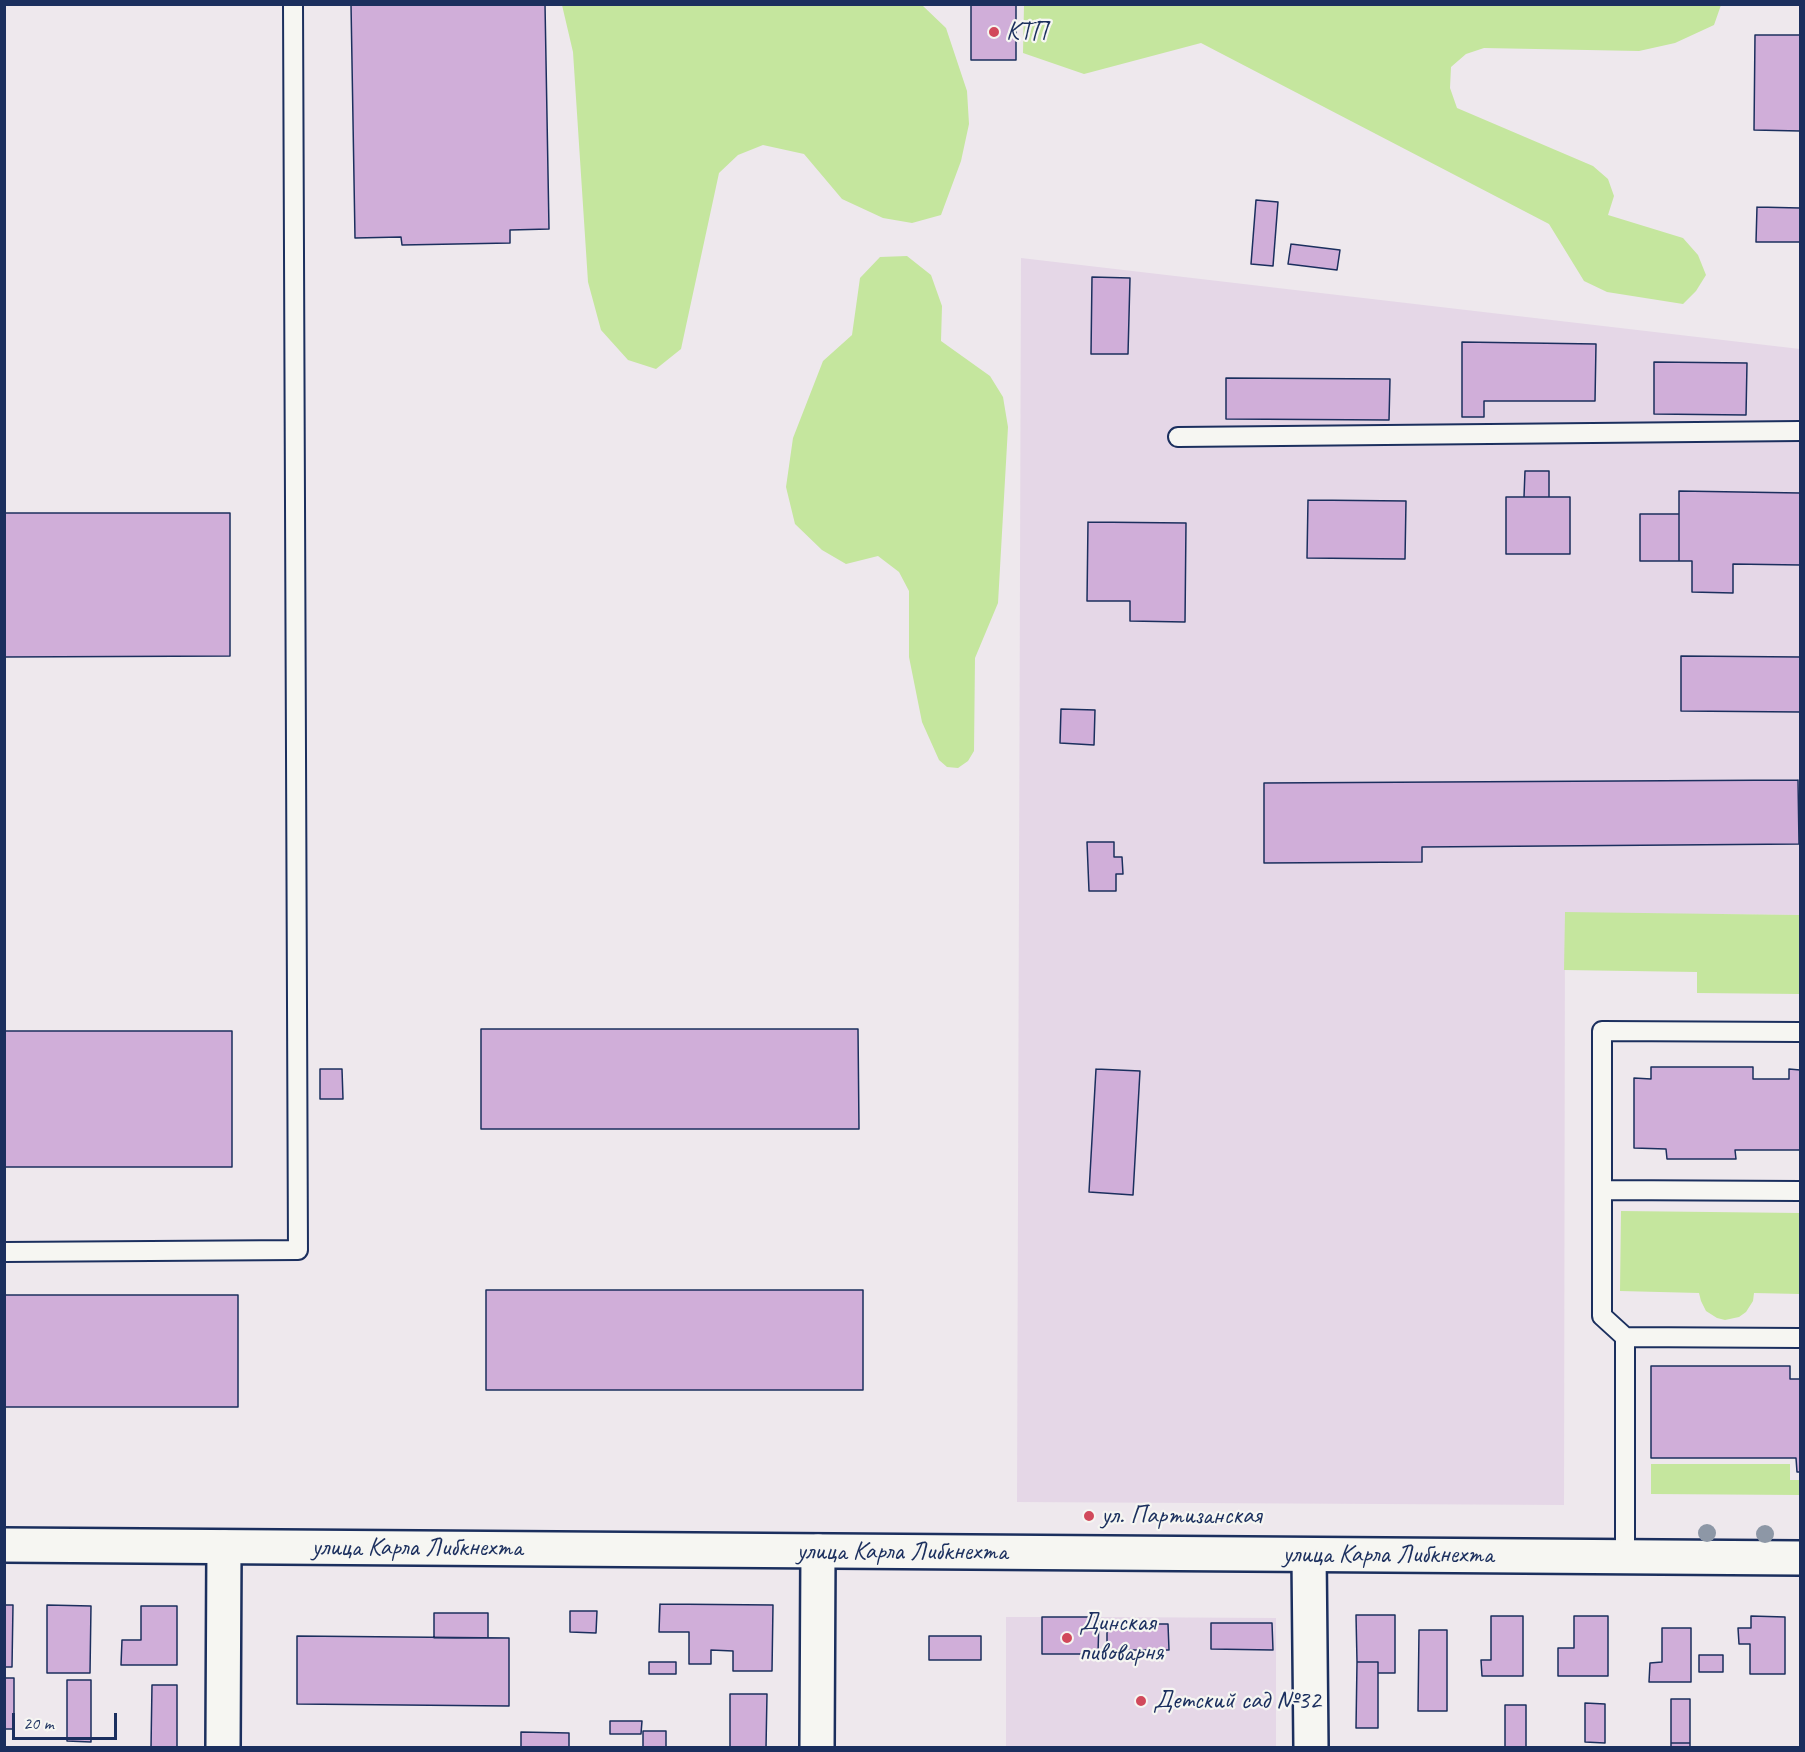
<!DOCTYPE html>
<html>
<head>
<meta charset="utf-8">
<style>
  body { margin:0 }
  #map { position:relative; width:1805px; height:1752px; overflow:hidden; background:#eee8ed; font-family:Caveat,sans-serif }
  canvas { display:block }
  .frame { position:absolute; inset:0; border:6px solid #1b2f5e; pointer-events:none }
  .scale { position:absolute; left:12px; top:1713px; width:105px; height:27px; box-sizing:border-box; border:3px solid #1b2f5e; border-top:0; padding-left:8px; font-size:18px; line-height:21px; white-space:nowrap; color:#1b2f5e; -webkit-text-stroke:4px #f6f6f2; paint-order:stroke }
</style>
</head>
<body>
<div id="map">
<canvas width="1805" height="1752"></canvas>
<div class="frame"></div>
<div class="scale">20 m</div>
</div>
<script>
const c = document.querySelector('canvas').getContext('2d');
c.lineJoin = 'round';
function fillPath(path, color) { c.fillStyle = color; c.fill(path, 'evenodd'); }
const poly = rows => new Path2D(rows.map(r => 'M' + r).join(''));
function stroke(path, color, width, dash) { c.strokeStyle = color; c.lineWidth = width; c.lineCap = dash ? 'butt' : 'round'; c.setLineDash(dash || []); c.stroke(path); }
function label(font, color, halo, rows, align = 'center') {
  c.font = font + ' Caveat,sans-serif'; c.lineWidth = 4.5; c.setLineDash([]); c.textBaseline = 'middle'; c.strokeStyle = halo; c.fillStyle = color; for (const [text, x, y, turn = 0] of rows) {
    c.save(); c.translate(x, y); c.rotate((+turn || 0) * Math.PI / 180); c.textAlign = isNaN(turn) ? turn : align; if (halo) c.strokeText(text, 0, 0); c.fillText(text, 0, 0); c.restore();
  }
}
fillPath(poly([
  [1021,258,1800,349,1800,915,1565,913,1564,1505,1017,1502],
  [1006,1617,1042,1617,1042,1654,1098,1654,1099,1617,1276,1618,1276,1747,1006,1747]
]), '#e5d7e7');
fillPath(poly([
  [920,5,923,6,946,28,967,91,969,124,961,161,941,215,912,223,883,218,842,199,804,154,763,145,738,155,719,173,681,349,656,369,628,360,601,330,588,282,573,52,562,5],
  [1024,5,1721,5,1714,25,1675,43,1639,51,1484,48,1466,54,1451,67,1450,88,1457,108,1593,166,1608,179,1614,196,1608,215,1683,238,1698,255,1706,275,1696,291,1683,304,1607,292,1584,281,1549,224,1201,43,1084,74,1023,53],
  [907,256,931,275,942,306,941,341,990,376,1003,397,1008,427,998,603,975,658,974,751,968,761,958,768,947,767,939,760,922,722,909,657,909,591,899,572,878,556,846,564,822,550,795,524,786,487,793,438,823,361,852,335,860,278,880,257],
  [1565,912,1800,915,1800,994,1697,993,1697,972,1564,970],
  [1621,1211,1800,1213,1800,1294,1754,1293,1753,1301,1746,1312,1739,1317,1725,1320,1717,1318,1706,1311,1701,1301,1699,1293,1620,1291],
  [1651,1464,1790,1464,1790,1480,1800,1480,1800,1495,1651,1494]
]), '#c5e69e');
const building = poly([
  [351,4,545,4,549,229,510,230,510,243,402,245,401,237,355,238,351,4],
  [971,4,1016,4,1016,60,971,60,971,4],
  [1755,35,1800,35,1800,131,1754,130,1755,35],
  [1256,200,1278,202,1273,266,1251,264,1256,200],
  [1757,207,1800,208,1800,242,1756,242,1757,207],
  [1291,244,1340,250,1337,270,1288,264,1291,244],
  [1092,277,1130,278,1128,354,1091,354,1092,277],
  [1462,342,1596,344,1595,401,1484,401,1484,417,1462,417,1462,342],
  [1654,362,1747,363,1746,415,1654,414,1654,362],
  [1226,378,1390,379,1389,420,1226,419,1226,378],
  [1525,471,1549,471,1549,497,1524,497,1525,471],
  [1679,491,1800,493,1800,565,1733,564,1733,593,1692,592,1692,561,1679,561,1679,491],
  [1506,497,1570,497,1570,554,1506,554,1506,497],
  [1308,500,1406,501,1405,559,1307,558,1308,500],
  [4,513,230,513,230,656,4,657,4,513],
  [1640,514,1679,514,1679,561,1640,561,1640,514],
  [1088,522,1186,523,1185,622,1130,621,1130,601,1087,601,1088,522],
  [1681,656,1800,657,1800,712,1681,711,1681,656],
  [1061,709,1095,710,1094,745,1060,743,1061,709],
  [1798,780,1799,844,1422,847,1422,862,1264,863,1264,783,1798,780],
  [1087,842,1114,842,1114,857,1122,857,1123,874,1116,874,1116,891,1089,891,1087,842],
  [481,1029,858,1029,859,1129,481,1129,481,1029],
  [4,1031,232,1031,232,1167,4,1167,4,1031],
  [1651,1067,1753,1067,1753,1079,1789,1079,1789,1069,1800,1070,1800,1150,1735,1150,1736,1159,1667,1159,1666,1149,1634,1148,1634,1078,1651,1079,1651,1067],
  [320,1069,342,1069,343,1099,320,1099,320,1069],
  [1096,1069,1140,1071,1133,1195,1089,1192,1096,1069],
  [486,1290,863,1290,863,1390,486,1390,486,1290],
  [4,1295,238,1295,238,1407,4,1407,4,1295],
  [1651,1366,1790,1366,1790,1379,1800,1379,1800,1472,1797,1472,1796,1458,1651,1458,1651,1366],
  [660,1604,773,1605,772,1671,733,1671,733,1651,711,1650,711,1664,689,1664,689,1632,659,1632,660,1604],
  [4,1605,13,1605,12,1667,4,1667,4,1605],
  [47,1605,91,1606,90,1673,47,1673,47,1605],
  [141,1606,177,1606,177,1665,121,1665,122,1640,141,1640,141,1606],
  [570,1611,597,1611,596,1633,570,1632,570,1611],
  [434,1613,488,1613,488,1638,434,1638,434,1613],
  [1356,1615,1395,1615,1395,1673,1378,1673,1378,1662,1357,1662,1356,1615],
  [1491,1616,1523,1616,1523,1676,1482,1676,1481,1660,1491,1660,1491,1616],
  [1574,1616,1608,1616,1608,1676,1558,1676,1558,1648,1574,1648,1574,1616],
  [1751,1616,1785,1617,1785,1674,1750,1674,1750,1644,1739,1644,1738,1628,1751,1628,1751,1616],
  [1042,1617,1099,1617,1098,1654,1042,1654,1042,1617],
  [1211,1623,1272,1623,1273,1650,1211,1649,1211,1623],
  [1107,1624,1168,1624,1169,1650,1107,1650,1107,1624],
  [1662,1628,1691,1628,1691,1682,1649,1682,1650,1663,1662,1662,1662,1628],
  [1419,1630,1447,1630,1447,1711,1418,1711,1419,1630],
  [297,1636,509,1638,509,1706,297,1704,297,1636],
  [929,1636,981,1636,981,1660,929,1660,929,1636],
  [1699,1655,1723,1655,1723,1672,1699,1672,1699,1655],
  [649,1662,676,1662,676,1674,649,1674,649,1662],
  [1357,1662,1378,1662,1378,1728,1356,1728,1357,1662],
  [4,1678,14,1678,14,1729,4,1729,4,1678],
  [67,1680,91,1680,91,1742,67,1741,67,1680],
  [152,1685,177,1685,177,1748,151,1748,152,1685],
  [730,1694,767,1694,766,1748,730,1748,730,1694],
  [1671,1699,1690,1699,1690,1743,1671,1743,1671,1699],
  [1585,1703,1605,1704,1605,1743,1585,1742,1585,1703],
  [1505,1705,1526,1705,1526,1748,1505,1748,1505,1705],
  [610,1721,642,1721,641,1734,610,1734,610,1721],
  [643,1731,666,1731,666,1748,643,1748,643,1731],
  [521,1732,569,1733,569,1748,521,1748,521,1732],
  [1671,1743,1690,1743,1690,1748,1671,1748,1671,1743]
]);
fillPath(building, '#d0aed9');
stroke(building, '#1b2f5e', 1.5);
const service = poly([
  [1178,437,1800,431],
  [1800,1032,1602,1031,1602,1316,1625,1337,1800,1338],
  [1602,1190,1800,1191],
  [4,1252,298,1250,293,4],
  [1625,1337,1625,1557]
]);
const minor = poly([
  [1309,1555,1311,1748],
  [223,1748,224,1547],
  [817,1748,818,1551]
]);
const tertiary = poly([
  [4,1545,1800,1558]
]);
stroke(service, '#1b2f5e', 22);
stroke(minor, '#1b2f5e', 38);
stroke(tertiary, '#1b2f5e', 38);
stroke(service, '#f6f6f2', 18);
stroke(minor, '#f6f6f2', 33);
stroke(tertiary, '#f6f6f2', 33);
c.fillStyle = '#8d97a6';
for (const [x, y] of [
  [1707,1533],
  [1765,1534]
]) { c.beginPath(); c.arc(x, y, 9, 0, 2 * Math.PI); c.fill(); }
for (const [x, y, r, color] of [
  [994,32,6,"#d1495b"],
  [1089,1516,6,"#d1495b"],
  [1067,1638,6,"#d1495b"],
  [1141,1701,6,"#d1495b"]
]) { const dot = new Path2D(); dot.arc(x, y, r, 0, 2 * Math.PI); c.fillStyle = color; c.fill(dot); stroke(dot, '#f6f6f2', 2); }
label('26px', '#1b2f5e', '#f6f6f2', [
  ["КТП",1006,32],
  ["ул. Партизанская",1101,1516],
  ["Динская",1079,1623],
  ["пивоварня",1079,1653],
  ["Детский сад №32",1153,1701]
], 'left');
label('26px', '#1b2f5e', '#f6f6f2', [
  ["улица Карла Либкнехта",417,1548],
  ["улица Карла Либкнехта",902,1552],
  ["улица Карла Либкнехта",1388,1555]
]);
</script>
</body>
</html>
